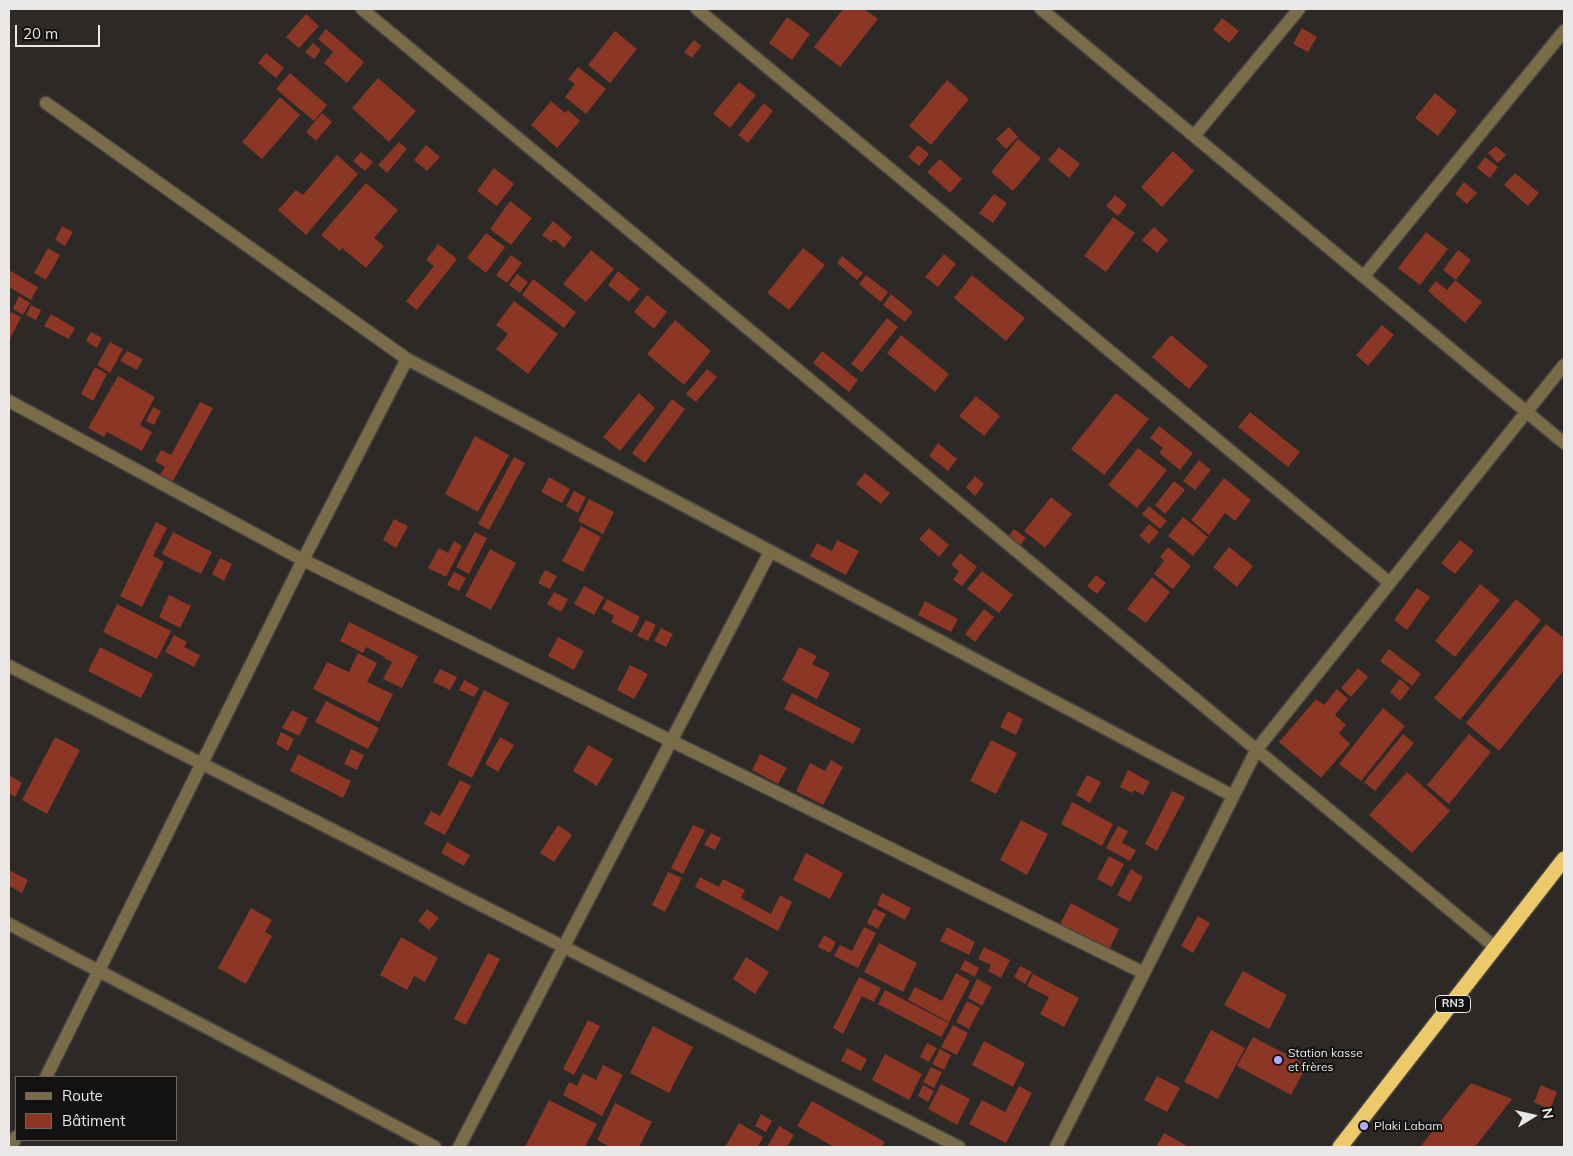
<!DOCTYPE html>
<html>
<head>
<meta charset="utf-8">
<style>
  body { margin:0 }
  #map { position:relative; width:1573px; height:1156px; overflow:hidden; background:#2c2926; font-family:Mulish,sans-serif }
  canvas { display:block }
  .frame { position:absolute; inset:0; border:10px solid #eae8e6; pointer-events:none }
  .legend { position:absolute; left:15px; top:1076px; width:162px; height:65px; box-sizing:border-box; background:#131211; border:1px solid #696866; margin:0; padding:6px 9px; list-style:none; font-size:15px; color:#eae8e6 }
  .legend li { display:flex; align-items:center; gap:10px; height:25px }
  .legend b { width:25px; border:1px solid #696866 }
  .north { position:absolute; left:1508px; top:1091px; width:50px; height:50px; -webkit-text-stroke:4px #131211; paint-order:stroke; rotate:80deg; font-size:14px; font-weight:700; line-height:20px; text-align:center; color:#eae8e6 }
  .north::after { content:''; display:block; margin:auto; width:18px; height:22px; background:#eae8e6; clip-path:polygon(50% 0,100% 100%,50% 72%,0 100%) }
  .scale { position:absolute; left:15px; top:25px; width:85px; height:22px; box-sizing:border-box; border:2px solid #eae8e6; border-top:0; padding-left:6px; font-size:15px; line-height:18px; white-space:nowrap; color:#eae8e6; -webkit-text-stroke:4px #131211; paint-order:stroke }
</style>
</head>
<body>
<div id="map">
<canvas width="1573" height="1156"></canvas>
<div class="frame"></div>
<ul class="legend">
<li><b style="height:6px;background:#7a6c49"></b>Route</li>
<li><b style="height:14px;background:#8c3625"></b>Bâtiment</li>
</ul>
<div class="north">N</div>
<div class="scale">20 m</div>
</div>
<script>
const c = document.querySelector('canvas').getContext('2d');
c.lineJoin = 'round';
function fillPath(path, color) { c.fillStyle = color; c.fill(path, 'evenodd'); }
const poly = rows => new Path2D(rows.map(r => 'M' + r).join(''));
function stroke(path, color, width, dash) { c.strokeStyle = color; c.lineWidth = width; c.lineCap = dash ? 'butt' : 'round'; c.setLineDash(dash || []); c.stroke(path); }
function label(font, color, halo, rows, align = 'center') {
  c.font = font + ' Mulish,sans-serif'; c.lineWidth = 4; c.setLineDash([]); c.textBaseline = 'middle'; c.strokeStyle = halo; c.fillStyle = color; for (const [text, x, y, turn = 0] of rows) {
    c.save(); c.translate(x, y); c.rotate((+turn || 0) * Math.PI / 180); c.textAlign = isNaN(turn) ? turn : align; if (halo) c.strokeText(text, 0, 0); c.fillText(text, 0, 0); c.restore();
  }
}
fillPath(poly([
  [843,9,864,9,878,19,840,67,814,47],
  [306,14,319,26,299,48,286,37],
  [787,17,810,34,792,60,769,43],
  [1222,18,1239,31,1229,43,1213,30],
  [1302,28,1317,37,1308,52,1293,44],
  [326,29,364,62,347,83,324,63,333,52,318,39],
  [615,31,637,49,610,83,588,65],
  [694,40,701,46,692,58,684,52],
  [313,43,321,50,314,59,305,52],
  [266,53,284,68,276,78,258,63],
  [578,67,606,89,586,114,565,97,575,84,568,79],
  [290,73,327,105,314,121,276,89],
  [378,78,416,111,389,142,352,108],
  [947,80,969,99,931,145,909,126],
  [739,82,756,95,730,128,713,114],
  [1435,93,1457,111,1438,136,1415,118],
  [280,97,300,115,262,159,242,142],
  [551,101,565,113,568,110,580,121,557,148,531,125],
  [764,103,773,111,748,143,738,135],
  [322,113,332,122,316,141,306,132],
  [1009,127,1018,137,1006,149,996,139],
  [1018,139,1041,158,1013,191,991,172],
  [399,142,407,149,387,173,378,165],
  [426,145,440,157,427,171,414,160],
  [918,145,929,154,919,166,908,157],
  [1496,146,1506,155,1498,163,1488,153],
  [1059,147,1080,164,1069,178,1048,160],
  [1173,151,1194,171,1162,207,1141,187],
  [361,152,373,162,365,171,353,161],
  [337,155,358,174,306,235,278,210,296,190,303,195],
  [1485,157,1498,167,1490,178,1477,168],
  [940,159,962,179,950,193,927,172],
  [494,168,514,184,497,206,477,191],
  [1515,173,1539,193,1528,206,1504,185],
  [1464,182,1477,193,1467,204,1455,194],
  [366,183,398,210,374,238,384,246,366,268,342,248,340,251,321,235],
  [994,194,1007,203,993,223,979,213],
  [1115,195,1127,205,1118,216,1106,206],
  [510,201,532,218,511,245,490,229],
  [1113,217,1135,233,1106,272,1084,256],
  [553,221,572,237,564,248,554,239,551,242,542,235],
  [62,226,73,232,65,246,55,240],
  [1154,227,1168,240,1157,253,1142,240],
  [1426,232,1448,249,1420,285,1398,268],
  [486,233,505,247,486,273,467,258],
  [438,244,457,259,417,310,406,301,434,266,426,260],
  [48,248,60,255,46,280,34,273],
  [803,248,825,265,789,310,767,293],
  [591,250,614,269,586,302,563,284],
  [1458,250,1471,260,1456,280,1443,270],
  [944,254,956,264,938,287,925,277],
  [511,255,522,263,507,283,496,275],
  [842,256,863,273,857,280,837,263],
  [9,270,38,287,31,300,9,287],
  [618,271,640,289,629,302,608,285],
  [517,274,528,282,520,293,509,285],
  [866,275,888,292,881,302,859,284],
  [972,275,1025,318,1006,341,954,298],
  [533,279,576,312,564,328,522,295],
  [1455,280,1482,302,1465,323,1428,291,1436,281,1447,290],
  [891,294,913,312,905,322,883,305],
  [647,295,667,312,654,329,634,312],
  [19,296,30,303,23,315,13,309],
  [514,301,558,334,528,374,496,349,508,334,496,325],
  [31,305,41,310,36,320,26,315],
  [11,312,21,317,9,341,9,315],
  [51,314,75,328,69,339,44,326],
  [887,318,898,327,862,372,851,364],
  [675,320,711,351,684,385,647,354],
  [1382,325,1394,335,1368,366,1356,355],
  [91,332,102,338,97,348,86,341],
  [901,335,949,374,935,392,887,353],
  [1171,335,1208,366,1189,389,1152,357],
  [110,342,123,349,110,373,97,365],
  [127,351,143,359,137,370,120,361],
  [822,351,858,380,849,392,813,363],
  [95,367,107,374,93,401,81,394],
  [707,369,717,377,696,402,686,394],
  [118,376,155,397,140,425,152,432,142,451,107,432,104,437,88,428],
  [639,393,655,408,620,451,603,437],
  [1116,393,1149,419,1104,475,1071,449],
  [976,396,1000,416,984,436,959,416],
  [672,399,685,409,645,463,632,453],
  [200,402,213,408,173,481,160,475,165,467,155,461,161,450,171,455],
  [153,407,161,411,154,425,146,421],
  [1250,412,1300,452,1288,467,1238,427],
  [1159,426,1193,453,1180,470,1159,453,1163,448,1150,438],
  [475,436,509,455,478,512,445,494],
  [938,443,957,459,948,471,929,456],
  [1138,448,1167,470,1137,508,1108,485],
  [514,457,525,463,489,530,478,524],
  [1199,460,1211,470,1195,490,1183,481],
  [865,473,890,493,881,504,856,484],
  [975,476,984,484,975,496,966,487],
  [549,477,570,489,562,503,541,492],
  [1224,478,1251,500,1235,521,1225,513,1209,535,1191,520],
  [1174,481,1185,490,1165,514,1155,505],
  [574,491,586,497,578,513,566,506],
  [1051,497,1072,514,1045,548,1024,531],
  [589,499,614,512,603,534,578,521],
  [1149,506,1167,521,1160,529,1142,514],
  [1183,517,1208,537,1193,556,1168,536],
  [394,519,408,526,396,548,383,540],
  [156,522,167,528,153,556,164,562,142,607,120,596],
  [1149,524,1159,532,1149,544,1139,536],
  [581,526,601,537,583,572,562,561],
  [929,528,949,545,939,557,919,539],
  [1014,529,1026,538,1019,547,1007,538],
  [173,532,212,552,201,574,162,554],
  [475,532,487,538,469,574,456,567],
  [837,540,859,551,846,575,810,556,817,543,832,551],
  [1460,540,1474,551,1455,574,1441,563],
  [454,541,462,546,446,577,428,568,439,548,448,553],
  [1168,547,1191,566,1173,589,1154,574,1164,561,1160,557],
  [1229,547,1253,566,1237,587,1213,567],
  [490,549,516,563,491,610,465,596],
  [960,553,977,567,962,586,953,580,959,571,951,565],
  [220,558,232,564,224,581,212,574],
  [545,570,557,576,550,589,538,583],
  [982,571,1013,595,999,613,967,589],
  [454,572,466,578,459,591,447,585],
  [1096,575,1106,583,1097,594,1087,586],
  [1152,577,1170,592,1146,623,1127,609],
  [1480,584,1500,600,1455,657,1435,641],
  [584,586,604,597,594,615,574,604],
  [1417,588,1430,597,1407,630,1394,620],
  [554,592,568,599,561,612,547,604],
  [169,595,191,606,180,628,159,617],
  [607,599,640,617,632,633,611,622,614,616,602,609],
  [1516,599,1541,620,1460,720,1434,698],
  [925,601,958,619,951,632,918,615],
  [117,604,171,631,157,659,103,632],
  [984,609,994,617,975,642,965,634],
  [646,620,656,625,648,641,637,636],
  [349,622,418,656,402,688,383,679,392,662,384,658,385,657,366,647,363,653,340,641],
  [1546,624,1564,638,1564,670,1499,751,1466,723],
  [661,628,673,634,666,647,654,641],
  [174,635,187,642,184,647,200,655,194,667,165,652],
  [558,637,584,651,574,670,548,656],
  [100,647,153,674,141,698,88,671],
  [799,647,817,656,812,664,830,673,817,699,782,680],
  [1389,649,1421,674,1412,686,1380,661],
  [358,653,377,663,367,682,393,694,379,722,313,689,327,662,349,672],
  [630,665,648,674,634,699,617,690],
  [1358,668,1368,677,1351,697,1341,688],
  [440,669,457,677,450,690,433,682],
  [1400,679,1410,688,1400,701,1390,692],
  [464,680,479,688,474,697,459,690],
  [1337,689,1348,699,1335,715,1346,725,1339,733,1350,744,1321,778,1279,742,1316,699,1324,705],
  [484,690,509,703,472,778,447,765],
  [792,693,861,729,853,744,784,709],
  [326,701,379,728,368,749,315,722],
  [1383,708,1405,726,1361,781,1339,764],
  [292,710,308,718,299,736,282,728],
  [1008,711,1023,719,1016,735,1000,727],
  [281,732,294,739,288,751,276,744],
  [1403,734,1414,743,1375,791,1364,782],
  [1469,734,1491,752,1449,804,1427,785],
  [55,737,80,750,47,814,22,800],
  [500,737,514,745,498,772,485,764],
  [991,740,1017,753,996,794,970,781],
  [588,745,613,759,597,786,573,771],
  [351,749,364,755,357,770,344,764],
  [298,754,351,781,343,798,290,771],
  [760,754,787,768,778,784,752,770],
  [831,760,843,767,823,805,796,791,810,763,825,771],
  [1128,770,1150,782,1143,795,1134,790,1132,793,1120,787],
  [1407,772,1450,811,1412,853,1369,815],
  [9,775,22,783,15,797,9,793],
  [1087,775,1101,782,1090,803,1076,795],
  [460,780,471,786,445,835,424,824,431,811,440,816],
  [1172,791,1185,797,1157,851,1145,844],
  [1072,802,1113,824,1102,846,1061,824],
  [1021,820,1048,834,1027,875,1000,860],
  [558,825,572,835,554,862,540,853],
  [693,825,705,830,683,874,671,868],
  [1118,826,1128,831,1122,843,1136,850,1130,861,1106,848],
  [711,833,721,838,715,850,704,845],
  [447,842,470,855,464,866,441,853],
  [806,853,843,873,830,899,793,880],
  [1109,856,1124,864,1112,887,1097,879],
  [1131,869,1143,877,1130,902,1117,895],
  [9,870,28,880,22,893,9,886],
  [668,872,682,878,665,912,652,905],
  [700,877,719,887,723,879,745,890,741,898,771,914,780,895,792,902,778,931,695,887],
  [882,893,911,908,905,920,877,905],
  [1071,903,1119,929,1108,952,1059,926],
  [251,908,272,920,265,932,272,936,246,984,218,968],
  [874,908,886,914,878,929,867,923],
  [427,909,439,918,429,930,418,921],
  [1198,916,1210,923,1193,953,1181,946],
  [864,927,876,933,858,968,834,956,840,945,852,951],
  [947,927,975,942,969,955,940,941],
  [824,935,836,942,830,953,818,947],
  [401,937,438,958,425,982,414,976,407,990,380,975],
  [879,943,917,963,903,992,864,972],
  [984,947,1010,960,1001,978,988,971,991,965,978,959],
  [488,953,500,959,466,1025,454,1019],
  [746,957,769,972,755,994,733,979],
  [965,960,979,968,975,977,960,969],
  [1020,966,1032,972,1025,984,1014,977],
  [1243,971,1287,995,1269,1029,1224,1005],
  [956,973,970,981,949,1022,908,1000,915,987,942,1001],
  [1033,974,1079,998,1064,1027,1040,1014,1049,997,1027,986],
  [859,977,881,988,874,1002,862,996,843,1034,833,1028],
  [977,979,992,987,982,1006,968,998],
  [885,990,949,1023,941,1037,878,1004],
  [967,1001,980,1008,969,1029,956,1022],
  [588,1020,600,1026,574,1075,563,1069],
  [953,1025,968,1033,957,1055,941,1047],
  [653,1026,693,1047,669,1093,630,1073],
  [1211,1030,1245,1048,1218,1099,1184,1082],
  [1253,1037,1307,1065,1291,1095,1237,1066],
  [984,1041,1025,1063,1013,1087,972,1065],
  [927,1043,937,1048,929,1062,920,1057],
  [847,1048,867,1059,861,1071,841,1061],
  [940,1049,951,1055,944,1070,932,1064],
  [885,1054,922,1074,909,1100,872,1080],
  [603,1065,623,1075,602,1116,563,1095,569,1082,577,1086,583,1073,596,1080],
  [931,1067,942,1072,934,1088,923,1082],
  [1157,1076,1180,1088,1167,1112,1144,1100],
  [1471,1083,1512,1099,1475,1147,1420,1147],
  [941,1084,970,1099,957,1125,928,1109],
  [923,1085,934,1091,928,1102,918,1096],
  [1541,1085,1557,1092,1550,1110,1534,1102],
  [1019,1086,1032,1093,1006,1143,969,1124,982,1100,1005,1112],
  [549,1100,597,1124,585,1147,525,1147],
  [812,1101,885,1142,882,1147,834,1147,797,1126],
  [615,1103,652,1122,639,1147,610,1147,597,1140],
  [761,1114,772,1121,766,1132,755,1126],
  [739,1123,763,1137,758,1147,725,1147],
  [779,1126,794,1135,787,1147,767,1147],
  [1164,1133,1189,1147,1156,1147]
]), '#8c3625');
const minor = poly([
  [362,9,1496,948],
  [697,9,1390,583],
  [1041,9,1564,443],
  [46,103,407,359,1233,796],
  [1194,136,1299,9],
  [1364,276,1564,31],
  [9,401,303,560,1144,973],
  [9,666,959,1147],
  [9,924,435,1147],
  [46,1077,303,560,407,359],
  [11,1147,16,1137],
  [459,1147,770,552],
  [1056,1147,1257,749,1564,365]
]);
const highway = poly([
  [1340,1147,1564,859]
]);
stroke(minor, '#474441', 15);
stroke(highway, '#474441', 18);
stroke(minor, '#7a6c49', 12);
stroke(highway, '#ecc96a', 15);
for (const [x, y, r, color] of [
  [1278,1060,5,"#abaffb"],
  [1364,1126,5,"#abaffb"]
]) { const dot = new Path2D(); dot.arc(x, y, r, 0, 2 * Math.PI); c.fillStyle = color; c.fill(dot); stroke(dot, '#131211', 2); }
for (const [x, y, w] of [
  [1453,1004,35]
]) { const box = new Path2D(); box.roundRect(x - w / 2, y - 8.5, w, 17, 4); c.fillStyle = '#131211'; c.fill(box); stroke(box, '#eae8e6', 1); }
label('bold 11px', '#eae8e6', null, [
  ["RN3",1453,1004]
]);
label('12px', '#eae8e6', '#131211', [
  ["Station kasse",1288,1053],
  ["et frères",1288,1067],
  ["Plaki Labam",1374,1126]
], 'left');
</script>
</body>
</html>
